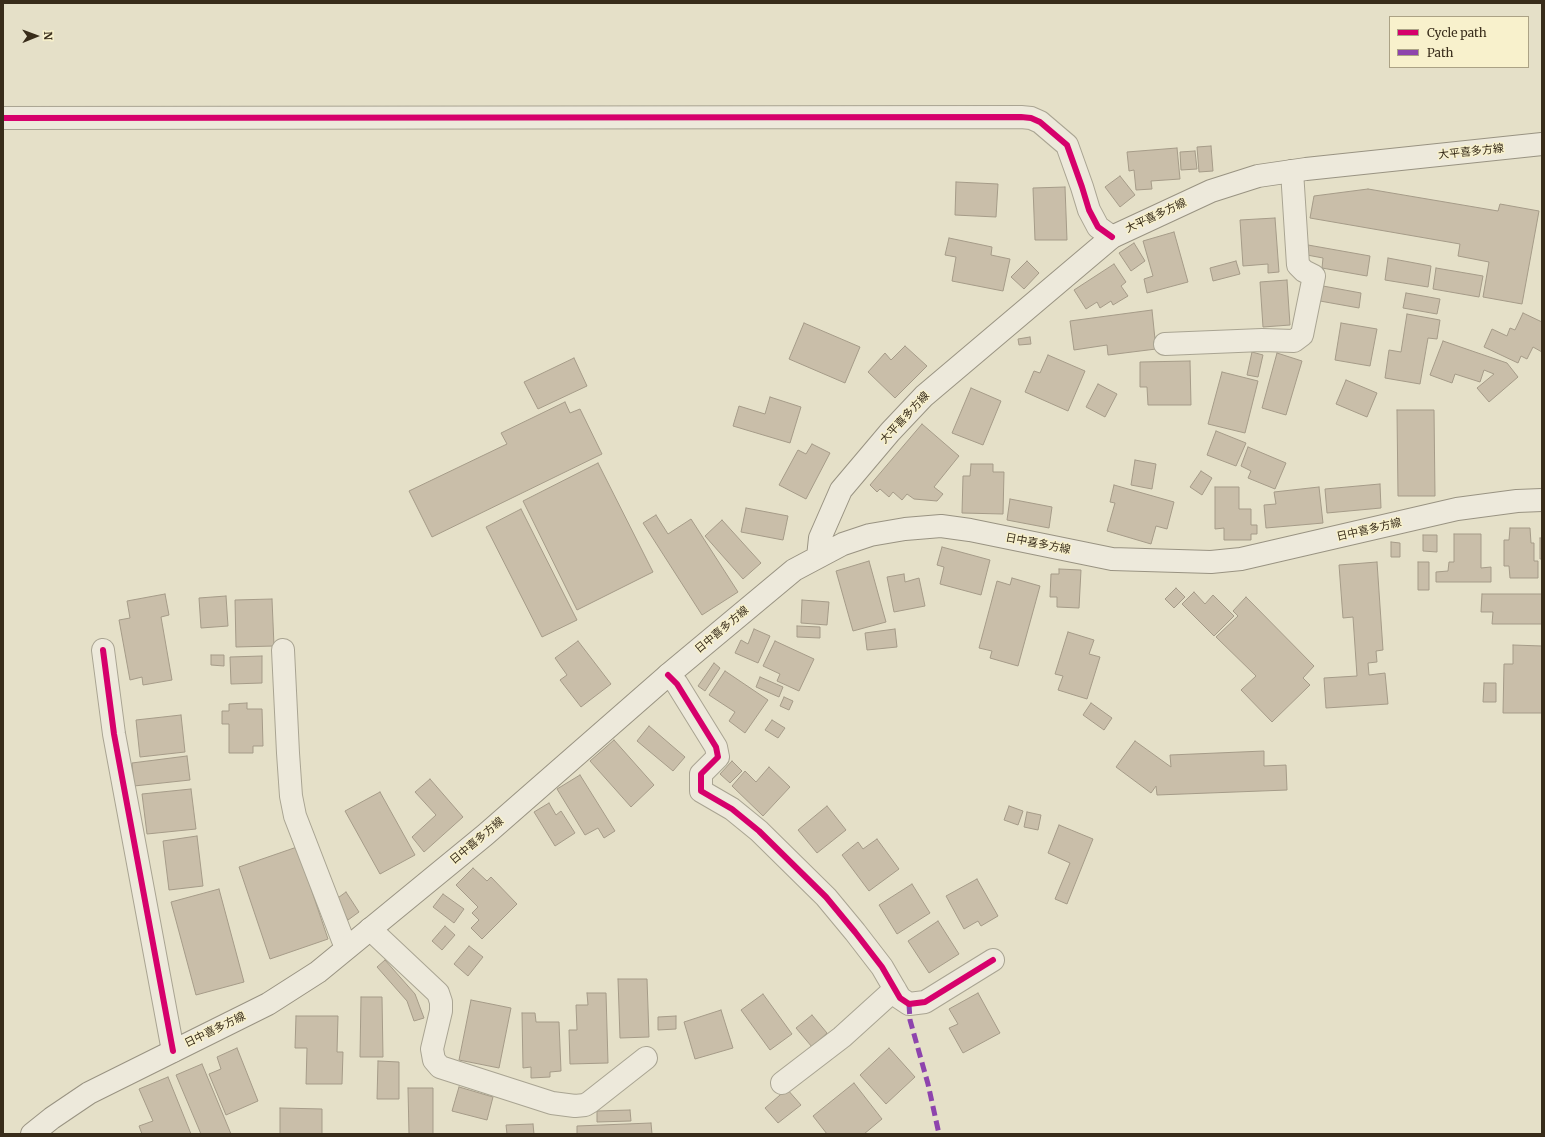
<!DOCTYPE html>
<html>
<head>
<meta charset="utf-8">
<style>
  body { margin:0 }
  #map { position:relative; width:1545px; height:1137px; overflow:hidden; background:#e5e0c8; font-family:Merriweather,serif }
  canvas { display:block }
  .frame { position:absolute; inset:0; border:4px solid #382c1a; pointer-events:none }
  .legend { position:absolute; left:1389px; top:16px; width:140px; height:52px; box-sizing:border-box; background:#f8f1cc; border:1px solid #aba285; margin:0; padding:5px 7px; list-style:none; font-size:12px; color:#382c1a }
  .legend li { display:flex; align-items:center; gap:8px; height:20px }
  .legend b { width:20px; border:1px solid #aba285 }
  .north { position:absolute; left:16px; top:16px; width:40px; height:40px; -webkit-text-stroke:3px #f8f1cc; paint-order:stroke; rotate:89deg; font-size:11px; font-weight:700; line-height:16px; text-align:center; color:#382c1a }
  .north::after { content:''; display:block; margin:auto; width:14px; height:18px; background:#382c1a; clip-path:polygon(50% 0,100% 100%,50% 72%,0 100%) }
</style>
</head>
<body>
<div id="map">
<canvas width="1545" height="1137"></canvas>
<div class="frame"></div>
<ul class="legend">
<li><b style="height:5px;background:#d6006c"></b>Cycle path</li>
<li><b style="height:5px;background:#8e44ad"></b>Path</li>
</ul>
<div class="north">N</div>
</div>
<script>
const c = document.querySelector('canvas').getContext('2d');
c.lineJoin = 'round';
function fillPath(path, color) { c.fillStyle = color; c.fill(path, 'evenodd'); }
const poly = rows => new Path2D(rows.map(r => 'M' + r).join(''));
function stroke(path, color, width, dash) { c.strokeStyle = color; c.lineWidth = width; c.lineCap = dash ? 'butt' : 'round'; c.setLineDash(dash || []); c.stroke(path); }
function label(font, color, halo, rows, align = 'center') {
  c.font = font + ' Merriweather,"Noto Sans JP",serif'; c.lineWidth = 3; c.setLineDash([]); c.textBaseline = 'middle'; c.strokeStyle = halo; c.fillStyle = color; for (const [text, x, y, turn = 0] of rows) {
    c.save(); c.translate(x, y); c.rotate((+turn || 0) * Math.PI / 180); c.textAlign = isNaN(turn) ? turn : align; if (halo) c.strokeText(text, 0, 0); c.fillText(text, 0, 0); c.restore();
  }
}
const building = poly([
  [1211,146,1213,171,1199,172,1197,147,1211,146],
  [1177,148,1180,179,1151,181,1152,189,1136,190,1134,170,1129,171,1127,152,1177,148],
  [1195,151,1197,169,1181,170,1180,152,1195,151],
  [1120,176,1135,195,1120,207,1105,187,1120,176],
  [956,182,998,184,996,217,955,215,956,182],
  [1065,187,1067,240,1035,240,1033,188,1065,187],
  [1368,189,1498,211,1500,204,1539,211,1522,304,1483,297,1489,262,1458,256,1460,244,1310,218,1314,196,1368,189],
  [1275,218,1279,272,1268,273,1268,264,1243,266,1240,220,1275,218],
  [1174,232,1188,282,1147,293,1144,279,1153,276,1143,241,1174,232],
  [949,238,992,247,991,255,1010,259,1003,291,952,281,956,257,945,255,949,238],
  [1134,243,1145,261,1131,271,1119,253,1134,243],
  [1308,245,1370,256,1367,276,1322,268,1323,258,1307,255,1308,245],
  [1388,258,1431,266,1428,287,1385,280,1388,258],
  [1027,261,1039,273,1024,289,1011,277,1027,261],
  [1236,261,1240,274,1213,281,1210,268,1236,261],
  [1114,264,1126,282,1121,286,1128,296,1113,305,1111,301,1100,308,1097,302,1086,309,1074,290,1114,264],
  [1436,268,1483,276,1479,297,1433,289,1436,268],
  [1287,280,1290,325,1263,327,1260,282,1287,280],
  [1323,286,1361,293,1359,308,1320,301,1323,286],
  [1406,293,1440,299,1437,314,1403,308,1406,293],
  [1152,310,1156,349,1108,355,1107,345,1074,350,1070,321,1152,310],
  [1523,313,1542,322,1542,352,1533,347,1527,359,1521,356,1518,363,1484,347,1492,329,1507,336,1510,328,1515,330,1523,313],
  [1407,314,1440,320,1437,339,1428,338,1420,384,1385,378,1389,350,1401,352,1407,314],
  [804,323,860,347,845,383,789,359,804,323],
  [1341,323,1377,329,1370,366,1335,360,1341,323],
  [1030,337,1031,344,1019,345,1018,339,1030,337],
  [1443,341,1507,363,1518,377,1489,402,1477,388,1494,374,1484,370,1480,382,1455,374,1452,383,1430,375,1443,341],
  [905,346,927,366,895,398,868,372,885,353,891,360,905,346],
  [1252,352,1263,355,1258,377,1247,375,1252,352],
  [1277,353,1302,361,1286,415,1262,408,1277,353],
  [1048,355,1085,371,1068,411,1025,392,1034,371,1040,373,1048,355],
  [574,358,587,386,538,409,524,382,574,358],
  [1190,361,1191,405,1148,405,1147,387,1140,387,1140,362,1190,361],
  [1222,372,1258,381,1245,433,1208,424,1222,372],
  [1346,380,1377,393,1367,417,1336,404,1346,380],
  [1098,384,1117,394,1105,417,1086,407,1098,384],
  [971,388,1001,401,983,445,952,433,971,388],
  [770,397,801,407,790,443,733,426,739,406,765,414,770,397],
  [565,402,570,413,580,409,602,454,432,537,409,491,507,444,501,433,565,402],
  [1397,410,1434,410,1435,496,1398,496,1397,410],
  [922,424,959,456,934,487,943,494,937,501,914,499,907,494,902,500,893,492,889,497,880,489,877,492,870,485,922,424],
  [1216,431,1246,443,1236,466,1207,455,1216,431],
  [812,444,830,453,806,499,779,485,798,450,806,454,812,444],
  [1248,447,1286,463,1275,489,1248,478,1251,471,1241,466,1248,447],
  [1135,460,1156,464,1152,489,1131,485,1135,460],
  [598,463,653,572,577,610,523,501,598,463],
  [971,464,993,464,993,472,1004,472,1003,514,962,513,963,476,970,476,971,464],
  [1201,471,1212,478,1202,495,1190,487,1201,471],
  [1380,484,1381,508,1327,513,1325,489,1380,484],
  [1114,485,1174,502,1167,529,1156,526,1151,544,1107,531,1115,503,1110,502,1114,485],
  [1215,487,1239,487,1239,509,1251,509,1251,525,1257,525,1257,534,1251,534,1251,540,1224,540,1224,528,1215,529,1215,487],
  [1319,487,1323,523,1266,528,1264,505,1276,504,1274,492,1319,487],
  [1010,499,1052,507,1049,528,1007,520,1010,499],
  [746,508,788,516,783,540,741,532,746,508],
  [521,509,577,620,542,637,486,527,521,509],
  [656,515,668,534,691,519,738,592,702,615,643,523,656,515],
  [722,520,761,563,743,579,705,536,722,520],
  [1510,528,1530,528,1531,543,1534,543,1534,561,1538,561,1538,578,1510,578,1509,566,1504,566,1504,540,1509,540,1510,528],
  [1454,534,1481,534,1481,568,1491,567,1491,582,1436,582,1436,572,1448,571,1449,562,1454,562,1454,534],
  [1423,535,1437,535,1437,552,1423,551,1423,535],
  [1540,538,1542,538,1542,559,1540,559,1540,538],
  [1391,542,1400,543,1400,557,1391,557,1391,542],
  [942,547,990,560,981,595,940,584,944,567,937,565,942,547],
  [869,561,886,622,853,631,836,571,869,561],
  [1377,562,1383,650,1376,651,1377,662,1368,663,1369,675,1385,673,1388,704,1326,708,1324,678,1357,676,1353,617,1343,618,1339,565,1377,562],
  [1418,562,1429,562,1429,590,1418,590,1418,562],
  [1059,569,1081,570,1079,608,1057,607,1057,597,1050,597,1051,574,1059,574,1059,569],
  [904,574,905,582,919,578,925,606,894,612,887,577,904,574],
  [1012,578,1040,586,1018,666,990,658,992,651,979,648,997,581,1010,585,1012,578],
  [1176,588,1185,597,1174,608,1165,599,1176,588],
  [1194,592,1205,604,1213,595,1234,616,1214,636,1182,604,1194,592],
  [165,594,169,615,161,617,172,680,143,685,142,677,130,680,119,620,130,618,127,601,165,594],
  [1482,594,1542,594,1542,624,1492,624,1493,612,1481,612,1482,594],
  [226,596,228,626,201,628,199,598,226,596],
  [1246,597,1314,666,1303,678,1310,685,1272,722,1241,690,1256,676,1216,637,1238,616,1233,611,1246,597],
  [272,599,274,646,236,647,235,600,272,599],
  [802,600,829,602,827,625,801,623,802,600],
  [797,626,820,627,820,638,797,637,797,626],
  [754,629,770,636,758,663,735,653,741,640,748,644,754,629],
  [895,629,897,647,867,650,865,633,895,629],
  [1068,632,1094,640,1089,654,1100,657,1087,699,1058,690,1063,676,1055,674,1068,632],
  [578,641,611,684,581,707,560,680,567,675,555,658,578,641],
  [775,641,814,659,799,691,777,681,780,674,763,666,775,641],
  [1513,645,1542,646,1542,713,1503,713,1504,664,1513,664,1513,645],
  [211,655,224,655,224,666,211,665,211,655],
  [262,656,262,683,231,684,230,657,262,656],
  [714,663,720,668,705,691,698,686,714,663],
  [725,671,768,700,745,733,729,721,735,712,709,695,725,671],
  [760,677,783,687,779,697,756,687,760,677],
  [1484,683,1496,683,1496,702,1483,702,1484,683],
  [784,697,793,701,789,710,780,706,784,697],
  [247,703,247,709,262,709,263,746,253,746,253,753,229,753,229,724,222,724,222,711,229,711,229,704,247,703],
  [1091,703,1112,718,1104,730,1083,715,1091,703],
  [181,715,185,752,140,757,136,720,181,715],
  [772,720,785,728,778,738,765,730,772,720],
  [649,726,685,757,673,771,637,741,649,726],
  [614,740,654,785,631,807,590,761,614,740],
  [1135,741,1171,767,1170,755,1264,751,1264,766,1286,765,1287,790,1157,795,1156,786,1151,793,1116,767,1135,741],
  [187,756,190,780,134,786,132,763,187,756],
  [732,761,742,771,730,783,720,774,732,761],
  [769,767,790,787,763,816,732,786,745,771,756,782,769,767],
  [580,775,615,831,604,838,598,828,585,835,557,789,580,775],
  [430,779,463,817,424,852,412,837,436,815,415,792,430,779],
  [191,789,196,829,147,834,142,794,191,789],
  [380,792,415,855,380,874,345,811,380,792],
  [549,803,556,815,561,811,575,833,555,846,534,812,549,803],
  [827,806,846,830,817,853,798,830,827,806],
  [1009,806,1023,811,1018,825,1004,820,1009,806],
  [1027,812,1041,815,1038,830,1024,827,1027,812],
  [1059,825,1093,839,1067,904,1055,899,1070,863,1048,853,1059,825],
  [197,836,203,886,169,890,163,841,197,836],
  [877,839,899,869,869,891,842,855,858,842,863,849,877,839],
  [297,847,328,939,270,959,239,867,297,847],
  [473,868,487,881,491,877,517,904,482,939,471,928,479,920,472,913,478,907,456,885,473,868],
  [977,879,998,916,981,926,978,921,964,929,946,896,977,879],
  [912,884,930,913,897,934,879,905,912,884],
  [219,889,244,982,196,995,171,902,219,889],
  [346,892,359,912,348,920,335,900,346,892],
  [443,894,464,909,454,923,433,907,443,894],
  [938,921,959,954,929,973,908,941,938,921],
  [445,926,455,935,442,950,432,941,445,926],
  [469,946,483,957,468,976,454,964,469,946],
  [385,960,415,994,424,1018,414,1021,407,1001,377,967,385,960],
  [618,979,647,979,649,1037,620,1038,618,979],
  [587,993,606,993,608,1063,570,1064,569,1030,577,1030,576,1005,588,1005,587,993],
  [978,993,1000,1033,963,1053,949,1028,958,1024,949,1009,978,993],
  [763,994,792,1034,770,1050,741,1010,763,994],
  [361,997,382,997,383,1057,360,1057,361,997],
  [471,1000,511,1008,499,1068,459,1060,471,1000],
  [721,1010,733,1048,695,1059,684,1022,721,1010],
  [522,1013,535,1013,536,1022,559,1022,561,1071,550,1072,550,1077,531,1078,531,1067,523,1068,522,1013],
  [812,1015,827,1033,812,1047,796,1028,812,1015],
  [296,1016,338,1016,337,1052,343,1052,342,1084,306,1084,307,1048,295,1048,296,1016],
  [676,1016,676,1029,658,1030,658,1017,676,1016],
  [237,1048,258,1101,226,1115,209,1074,221,1069,217,1057,237,1048],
  [889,1048,915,1077,886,1104,860,1075,889,1048],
  [378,1061,399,1062,399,1099,377,1099,378,1061],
  [202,1064,231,1134,201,1134,176,1075,202,1064],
  [168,1077,191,1134,142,1134,139,1126,153,1121,139,1089,168,1077],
  [854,1083,882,1119,864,1134,827,1134,813,1116,854,1083],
  [459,1087,493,1097,487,1120,452,1111,459,1087],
  [408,1088,433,1088,433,1134,409,1134,408,1088],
  [787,1089,801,1105,778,1123,765,1108,787,1089],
  [280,1108,322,1109,322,1134,280,1134,280,1108],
  [630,1110,631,1121,597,1122,597,1111,630,1110],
  [651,1123,652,1134,577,1134,577,1126,651,1123],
  [533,1124,534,1134,507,1134,506,1125,533,1124]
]);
fillPath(building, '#c9bea9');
stroke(building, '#a59b88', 1);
const street = poly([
  [3,118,1021,117,1031,118,1040,122,1067,145,1082,187,1089,210,1098,227,1112,237],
  [1165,344,1262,340,1294,341,1302,335,1314,276,1304,271,1298,265,1292,171],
  [103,650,114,734,173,1051],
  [283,650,288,753,291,796,295,816,346,948],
  [668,675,677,684,716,747,718,757,701,774,701,791,732,809,759,831,826,897,855,932,882,967,900,998,909,1004,925,1002,993,960],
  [370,929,438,993,441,1002,441,1011,432,1049,434,1060,440,1067,552,1103,575,1106,585,1105,590,1102,646,1058],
  [782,1083,842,1037,895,989]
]);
const secondary = poly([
  [818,557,820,538,841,490,890,432,924,396,1112,237,1211,191,1258,176,1306,169,1542,144],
  [32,1134,52,1118,89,1093,268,1004,318,972,485,835,668,675,794,570,843,544,870,535,905,529,941,526,970,530,1112,559,1211,562,1241,559,1457,509,1517,501,1542,500]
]);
stroke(street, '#a9a492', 24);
stroke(secondary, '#999382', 24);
stroke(street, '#ede9db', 22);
stroke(secondary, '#ede9db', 22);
stroke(poly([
  [909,1004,910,1020,928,1084,939,1134]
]), '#8e44ad', 5, [10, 5]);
stroke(poly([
  [3,118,1021,117,1031,118,1040,122,1067,145,1082,187,1089,210,1098,227,1112,237],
  [103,650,114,734,173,1051],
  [668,675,677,684,716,747,718,757,701,774,701,791,732,809,759,831,826,897,855,932,882,967,900,998,909,1004,925,1002,993,960]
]), '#d6006c', 6);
label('11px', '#382c1a', '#f8f1cc', [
  ["大平喜多方線",1471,152,-6],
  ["大平喜多方線",1156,216,-25],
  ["大平喜多方線",905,418,-47],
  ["日中喜多方線",1369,530,-13],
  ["日中喜多方線",1038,544,11],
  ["日中喜多方線",722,630,-40],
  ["日中喜多方線",477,841,-40],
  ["日中喜多方線",215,1030,-26]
]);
</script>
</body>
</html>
